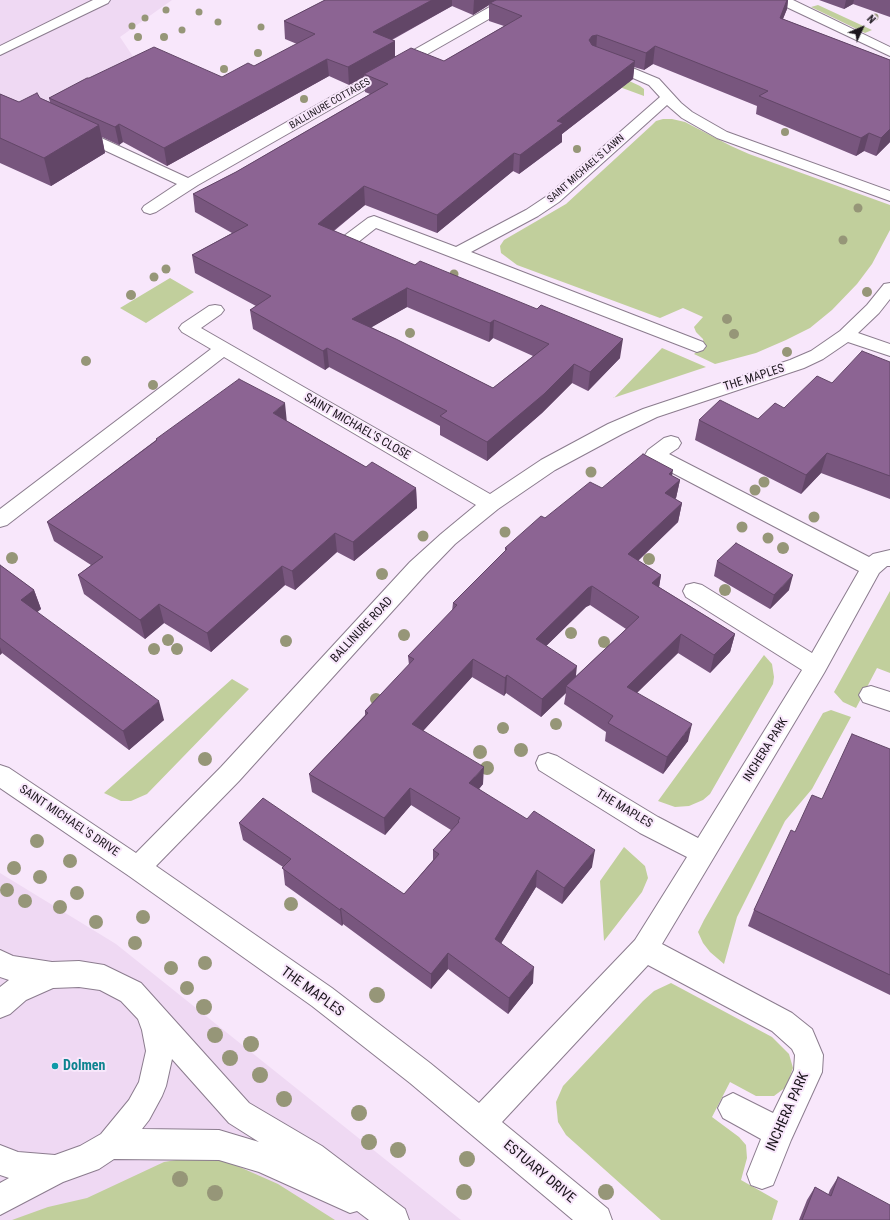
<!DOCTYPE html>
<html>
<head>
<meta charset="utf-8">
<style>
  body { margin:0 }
  #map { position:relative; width:890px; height:1220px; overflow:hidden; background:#f8e7fb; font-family:"Roboto Condensed",sans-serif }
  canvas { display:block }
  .north { position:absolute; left:842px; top:8px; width:40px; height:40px; -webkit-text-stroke:3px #f8e7fb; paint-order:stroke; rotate:46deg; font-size:11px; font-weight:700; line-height:16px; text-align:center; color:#1c161d }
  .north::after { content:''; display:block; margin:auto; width:14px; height:18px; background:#1c161d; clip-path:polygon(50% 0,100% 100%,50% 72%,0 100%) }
</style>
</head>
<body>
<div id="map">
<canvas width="890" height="1220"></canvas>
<div class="north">N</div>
</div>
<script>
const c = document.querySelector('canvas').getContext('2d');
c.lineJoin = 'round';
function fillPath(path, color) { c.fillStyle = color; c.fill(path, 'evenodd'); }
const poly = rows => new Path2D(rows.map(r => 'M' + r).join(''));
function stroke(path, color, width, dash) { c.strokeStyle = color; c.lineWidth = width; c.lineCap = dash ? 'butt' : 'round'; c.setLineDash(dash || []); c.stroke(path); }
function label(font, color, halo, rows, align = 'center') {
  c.font = font + ' "Roboto Condensed",sans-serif'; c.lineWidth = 4; c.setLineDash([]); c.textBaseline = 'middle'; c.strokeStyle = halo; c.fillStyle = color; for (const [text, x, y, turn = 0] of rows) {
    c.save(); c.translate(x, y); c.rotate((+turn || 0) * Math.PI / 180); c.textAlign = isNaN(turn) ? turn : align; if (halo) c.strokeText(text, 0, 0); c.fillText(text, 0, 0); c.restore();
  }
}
fillPath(poly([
  [0,0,172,0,120,37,138,64,0,141],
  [0,873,116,944,461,1220,0,1220]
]), '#efd9f3');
fillPath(poly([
  [818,5,872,30,865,33,811,7],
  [625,79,640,86,644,89,644,96,606,82],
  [663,119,672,119,685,122,731,146,749,154,890,205,890,230,872,264,857,284,832,310,810,328,786,340,756,353,715,364,694,354,704,345,703,339,696,332,694,327,703,317,683,308,660,318,517,265,501,253,500,246,504,240,566,204,652,125,656,121],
  [170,278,194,292,146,323,120,308],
  [662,348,706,367,613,398,614,398],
  [890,591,890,673,877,668,856,708,843,702,834,692],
  [764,655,772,664,774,677,773,684,710,794,703,800,689,806,675,807,658,801],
  [232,679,249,689,147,794,131,801,121,801,104,793],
  [831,710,851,717,812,789,785,821,737,917,724,964,710,952,703,943,698,932,704,920,823,713],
  [624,847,645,866,648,878,642,892,604,941,600,881],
  [671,983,772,1037,789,1054,793,1068,786,1087,774,1096,756,1096,730,1082,712,1117,739,1137,746,1145,747,1158,741,1180,778,1201,772,1220,661,1220,566,1135,558,1122,556,1102,563,1086,643,1001,654,991],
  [194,1157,226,1161,278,1184,335,1220,12,1220,48,1207,87,1198,164,1162]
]), '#c1cf9c');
const minor = poly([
  [93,0,110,0,108,3,0,55,0,46,93,0],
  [502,0,519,0,517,3,198,185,156,212,150,214,144,212,142,209,144,206,177,184,72,135,69,132,72,129,77,127,82,129,188,178,502,0],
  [776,0,793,0,890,47,890,56,778,3,776,0],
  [606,57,659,79,681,103,692,112,727,132,890,191,890,201,717,138,682,118,667,105,559,202,538,216,471,252,703,342,706,346,703,350,697,352,376,228,352,247,346,248,340,247,338,243,340,239,368,218,374,216,456,247,526,210,547,196,660,97,649,85,601,64,599,61,601,58,606,57],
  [890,283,890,299,879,313,858,333,890,344,890,356,848,342,823,359,804,368,657,417,622,434,555,470,498,509,455,544,426,574,239,781,156,866,332,988,430,1063,479,1103,635,940,687,857,640,833,539,770,536,763,539,756,548,753,557,756,658,817,698,838,802,670,686,597,683,591,686,585,694,583,702,585,812,653,859,571,648,460,645,455,648,450,664,438,671,436,678,438,681,443,678,448,669,454,869,557,873,554,890,550,890,566,887,566,879,573,824,673,662,944,792,1013,812,1029,823,1055,822,1072,791,1140,773,1185,762,1189,751,1185,747,1174,761,1139,723,1118,718,1108,723,1098,733,1093,773,1113,794,1070,795,1055,792,1049,772,1031,648,965,502,1122,608,1209,612,1220,573,1220,410,1083,312,1006,129,876,0,788,0,765,9,768,136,853,221,767,410,562,441,534,476,505,224,357,7,525,0,527,0,509,211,349,182,332,179,328,182,324,209,306,215,305,221,306,224,310,221,314,201,328,490,494,541,460,608,424,643,409,790,360,811,351,840,331,867,305,884,284,890,283],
  [871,686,890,692,890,711,863,702,859,695,863,688,871,686],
  [0,950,13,956,52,962,79,961,104,965,141,983,249,1103,322,1146,405,1209,409,1220,369,1220,357,1211,350,1213,259,1172,219,1160,114,1159,99,1169,63,1182,0,1215,0,1183,9,1178,0,1175,0,1145,18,1152,55,1155,80,1146,101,1134,129,1100,139,1082,146,1051,142,1030,138,1019,121,1001,100,990,79,987,53,988,26,1000,10,1014,0,1018,0,987,9,980,0,977,0,950],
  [172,1059,229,1123,259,1142,219,1130,142,1129,149,1120,162,1096,166,1086,172,1059]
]);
stroke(minor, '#8b7c8e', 2);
fillPath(minor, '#fff');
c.fillStyle = '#969678';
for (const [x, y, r] of [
  [166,10,3.5],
  [199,12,3.5],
  [875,17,3.5],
  [145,18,3.5],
  [218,22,3.5],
  [132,26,3.5],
  [261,27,3.5],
  [182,30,3.5],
  [138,37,4],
  [164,37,4],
  [258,53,4],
  [224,69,4],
  [304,99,4],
  [785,132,4],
  [577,149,4],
  [858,208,4.5],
  [843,240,4.5],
  [166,269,4.5],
  [454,274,4.5],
  [154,277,4.5],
  [867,292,5],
  [131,295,5],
  [727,319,5],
  [410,333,5],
  [734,334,5],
  [787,352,5],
  [86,361,5],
  [153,385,5],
  [591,472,5.5],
  [764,482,5.5],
  [755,490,5.5],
  [814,517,5.5],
  [742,527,5.5],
  [505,532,5.5],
  [423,536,5.5],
  [768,538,5.5],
  [783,548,6],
  [12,558,6],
  [649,559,6],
  [382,574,6],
  [725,590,6],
  [571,633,6],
  [404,635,6],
  [168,640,6],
  [286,641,6],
  [604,642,6],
  [154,649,6],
  [177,649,6],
  [376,699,6],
  [556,724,6],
  [503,728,6],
  [521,750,7],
  [480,752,7],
  [205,759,7],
  [487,768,7],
  [37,841,7],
  [70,861,7],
  [14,868,7],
  [40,877,7],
  [7,890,7],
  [77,893,7],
  [25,901,7],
  [291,904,7],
  [60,907,7],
  [143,917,7],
  [96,922,7],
  [135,943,7],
  [205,963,7],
  [171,968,7],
  [187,988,7],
  [377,995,8],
  [204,1007,8],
  [215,1035,8],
  [251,1044,8],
  [230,1058,8],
  [260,1075,8],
  [284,1099,8],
  [359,1113,8],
  [369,1142,8],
  [398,1150,8],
  [467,1159,8],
  [180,1179,8],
  [464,1192,8],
  [606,1192,8],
  [215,1193,8]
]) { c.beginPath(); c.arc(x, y, r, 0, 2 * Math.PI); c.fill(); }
fillPath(poly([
  [325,0,788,0,787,9,783,19,890,60,890,142,876,156,864,151,856,156,756,114,757,106,653,64,644,70,634,67,633,79,562,134,562,142,519,174,513,171,437,233,365,205,334,231,620,358,588,391,572,383,542,413,487,461,440,435,440,426,329,367,325,370,253,329,250,310,256,306,195,273,192,255,232,233,195,212,193,194,236,172,370,94,365,92,364,77,349,85,329,76,167,166,123,142,119,145,102,137,105,153,51,186,0,163,0,94,19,102,40,98,50,102,49,98,89,78,222,77,254,66,297,44,285,39,284,21],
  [489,5,489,21,504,26,444,61,395,56,395,41,392,40,452,6,473,15],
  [407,307,489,342,493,338,533,356,493,388,371,327],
  [819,0,890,0,890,17,853,4,844,9],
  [890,362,890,499,821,473,801,494,695,440,699,420,758,419,784,408,832,383],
  [287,421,366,467,416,488,417,508,354,561,337,552,295,590,285,585,211,652,164,623,145,639,84,594,78,575,91,565,54,541,47,522,156,440,156,439],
  [672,476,680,480,676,498,675,499,682,503,678,522,638,561,661,575,659,587,735,634,730,652,710,673,678,653,637,693,688,741,663,774,605,741,606,732,564,704,566,693,541,717,506,693,504,696,472,677,423,731,483,784,479,789,592,867,562,904,536,887,501,943,533,983,508,1014,448,969,431,989,343,924,342,926,285,885,283,867,243,840,239,823,404,894,433,860,433,850,451,830,411,805,385,835,312,792,309,774,365,715,365,711,409,665,408,656,452,611,453,603,505,551,505,548,545,518,602,488],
  [590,605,626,629,576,676,546,646,586,607],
  [717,561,789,590,770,609,714,576],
  [0,565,34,590,41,609,37,612,164,720,129,750,2,653,0,655],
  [890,749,890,995,748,926,754,910,795,832],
  [838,1177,890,1220,799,1220,807,1200,815,1187,828,1195,830,1190]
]), '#78567e');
fillPath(poly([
  [432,0,452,0,452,6,374,49,373,32],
  [474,0,499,0,490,3,489,5,473,15],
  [787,0,788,0,787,9,776,35,780,18],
  [846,0,854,0,853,4,844,9],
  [597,35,596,53,589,40,592,36],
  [395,41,395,59,364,74,364,77,349,85,348,67],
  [655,46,653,64,644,70,646,53],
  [327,59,329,76,167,166,164,148],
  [635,61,633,79,562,134,562,142,519,174,520,155,557,121],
  [119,124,123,142,119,145,115,127],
  [99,125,105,153,51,186,44,158],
  [890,129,890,142,876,156,881,138],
  [869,133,864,151,856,156,861,138],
  [514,153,513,171,437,233,437,215],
  [364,186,365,205,319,242,318,224],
  [407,288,407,307,353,338,352,319],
  [494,320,493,338,489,342,490,323],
  [623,339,620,358,588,391,590,372],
  [327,348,329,367,325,370,323,351],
  [574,364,572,383,542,413,487,461,487,442],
  [285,403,287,423,273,413],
  [827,453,821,473,801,494,806,475],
  [673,470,670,488,680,480,676,498,662,512,665,493,669,474],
  [416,488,417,508,354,561,353,542],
  [682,503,678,522,625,573,628,554],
  [335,533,337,552,295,590,292,571],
  [282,566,285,585,211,652,207,633],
  [661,575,658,593,652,583],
  [793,575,789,590,770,609,774,595],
  [592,586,590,605,586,607,535,657,536,639,588,588],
  [34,590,41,609,28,620,21,600],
  [159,604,164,623,145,639,140,620],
  [681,634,678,653,624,705,627,687],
  [735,634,730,652,710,673,714,655],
  [0,647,2,653,0,655],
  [473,659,472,677,413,742,412,724],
  [577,666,575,684,566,686,566,693,541,717,542,699],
  [507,675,506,693,504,696,505,678],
  [159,701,164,720,129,750,123,731],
  [692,724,688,741,663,774,667,757],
  [484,767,483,784,469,801,469,783],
  [410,788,411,805,385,835,384,818],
  [595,850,592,867,562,904,564,888],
  [537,870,536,887,494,955,495,939],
  [341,908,343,924,342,926,340,910],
  [448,953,448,969,431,989,431,974],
  [534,967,533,983,508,1014,509,998]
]), '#624667');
const building = poly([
  [325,0,432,0,373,32,395,41,348,67,327,59,164,148,119,124,115,127,49,98,87,78,89,78,154,47,222,77,248,63,254,66,315,34,284,21,325,0],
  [496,0,787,0,780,18,890,60,890,129,881,138,869,133,861,138,759,96,768,91,655,46,646,53,597,35,592,36,589,40,592,45,635,61,557,121,563,123,520,155,514,153,437,215,364,186,318,224,415,265,420,261,537,309,541,305,623,339,590,372,574,364,544,394,487,442,440,416,447,411,327,348,323,351,250,310,271,296,192,255,248,225,193,194,236,172,388,84,364,74,411,48,444,61,522,16,490,3,496,0],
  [407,288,490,323,494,320,549,344,493,388,396,339,352,319,407,288],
  [37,93,40,98,99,125,44,158,0,138,0,94,19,102,37,93],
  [862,351,890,362,890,476,827,453,806,475,699,420,720,400,758,419,775,403,784,408,817,376,832,383,862,351],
  [239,379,285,403,273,413,366,467,372,462,416,488,353,542,335,533,292,571,282,566,207,633,159,604,140,620,78,575,103,557,47,522,157,440,156,439,239,379],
  [643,454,673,470,669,474,680,480,665,493,682,503,628,554,661,575,652,583,735,634,714,655,681,634,627,687,692,724,667,757,608,723,613,716,566,686,639,617,592,586,588,588,536,639,577,666,542,699,507,675,505,678,473,659,412,724,484,767,469,783,527,819,534,811,595,850,564,888,537,870,495,939,534,967,509,998,448,953,431,974,341,908,340,910,282,868,291,859,239,823,263,798,404,894,439,854,433,850,459,822,458,821,460,818,410,788,384,818,309,774,368,713,365,711,414,659,408,656,457,605,453,603,507,549,505,548,541,516,545,518,590,482,602,488,643,454],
  [736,543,793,575,774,595,717,561,736,543],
  [0,565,34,590,21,600,159,701,123,731,0,638,0,565],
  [852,734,890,749,890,975,754,910,791,830,795,832,812,795,822,799,852,734],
  [838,1177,890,1205,890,1220,802,1220,815,1187,831,1196,838,1177]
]);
fillPath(building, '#8c6493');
stroke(building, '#624667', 1);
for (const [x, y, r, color] of [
  [55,1066,4,"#0f9aa8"]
]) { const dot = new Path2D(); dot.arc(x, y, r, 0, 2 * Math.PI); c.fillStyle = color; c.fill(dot); stroke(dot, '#f8e7fb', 1.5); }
label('10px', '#1c161d', '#f8e7fb', [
  ["BALLINURE COTTAGES",330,104,-30],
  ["SAINT MICHAEL'S LAWN",586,169,-41]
]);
label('12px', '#1c161d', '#f8e7fb', [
  ["THE MAPLES",754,378,-18],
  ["SAINT MICHAEL'S CLOSE",357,427,30],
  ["BALLINURE ROAD",362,630,-47],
  ["INCHERA PARK",766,750,-58],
  ["THE MAPLES",624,809,31],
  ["SAINT MICHAEL'S DRIVE",69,821,34]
]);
label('14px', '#1c161d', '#f8e7fb', [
  ["THE MAPLES",312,992,36],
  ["INCHERA PARK",788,1112,-66],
  ["ESTUARY DRIVE",539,1172,40]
]);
label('bold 14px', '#0d838f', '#f8e7fb', [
  ["Dolmen",63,1066]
], 'left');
</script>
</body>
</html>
